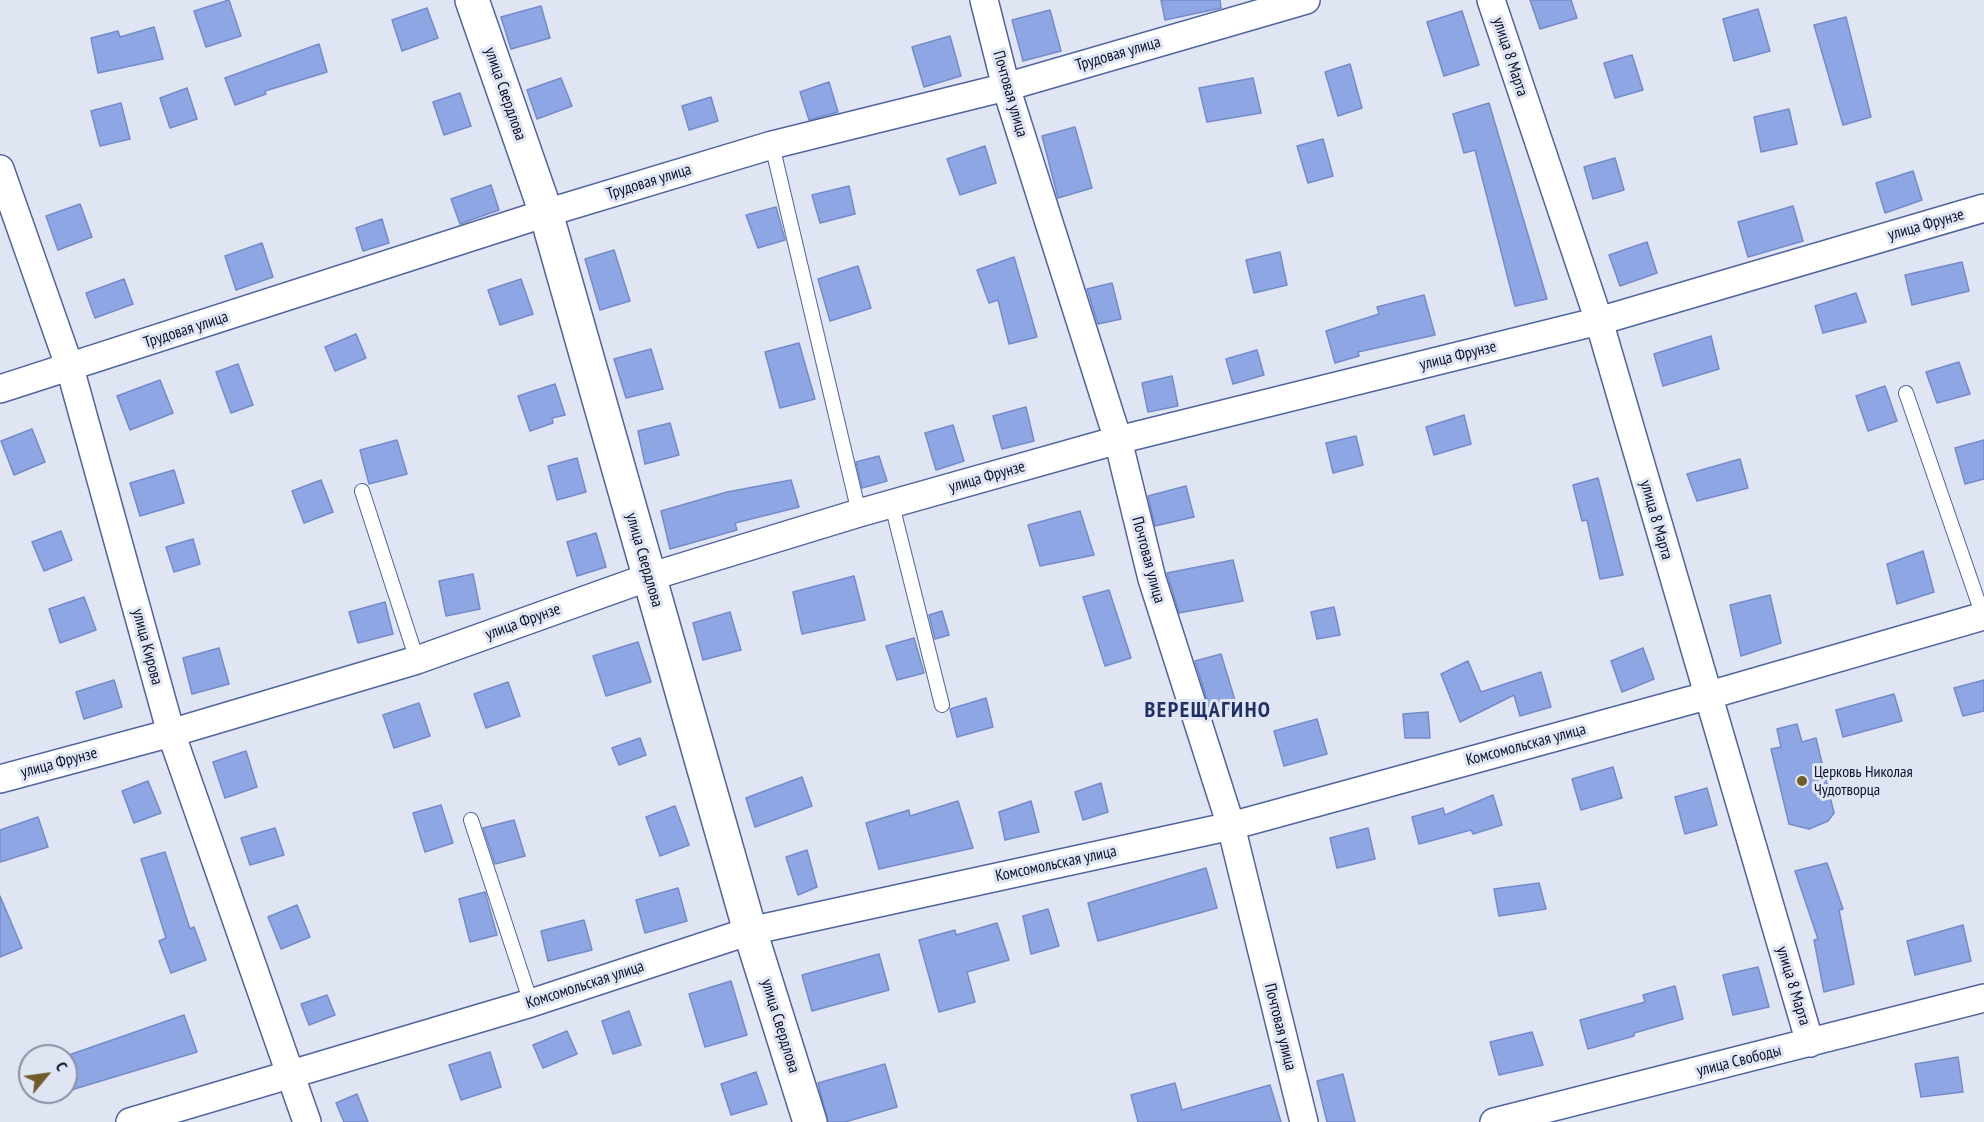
<!DOCTYPE html>
<html>
<head>
<meta charset="utf-8">
<style>
  body { margin:0 }
  #map { position:relative; width:1984px; height:1122px; overflow:hidden; background:#dfe5f2; font-family:"PT Sans Narrow",sans-serif }
  canvas { display:block }
  .north { position:absolute; left:18px; top:1044px; width:60px; height:60px; box-sizing:border-box; background:#dfe5f2; border:2px solid #8a90a1; border-radius:50%; rotate:61deg; font-size:16px; font-weight:700; line-height:24px; text-align:center; color:#0a1128 }
  .north::after { content:''; display:block; margin:auto; width:21px; height:27px; background:#705d2b; clip-path:polygon(50% 0,100% 100%,50% 72%,0 100%) }
</style>
</head>
<body>
<div id="map">
<canvas width="1984" height="1122"></canvas>
<div class="north">С</div>
</div>
<script>
const c = document.querySelector('canvas').getContext('2d');
c.lineJoin = 'round';
function fillPath(path, color) { c.fillStyle = color; c.fill(path, 'evenodd'); }
const poly = rows => new Path2D(rows.map(r => 'M' + r).join(''));
function stroke(path, color, width, dash) { c.strokeStyle = color; c.lineWidth = width; c.lineCap = dash ? 'butt' : 'round'; c.setLineDash(dash || []); c.stroke(path); }
function label(font, color, halo, rows, align = 'center') {
  c.font = font + ' "PT Sans Narrow",sans-serif'; c.lineWidth = 6; c.setLineDash([]); c.textBaseline = 'middle'; c.strokeStyle = halo; c.fillStyle = color; for (const [text, x, y, turn = 0] of rows) {
    c.save(); c.translate(x, y); c.rotate((+turn || 0) * Math.PI / 180); c.textAlign = isNaN(turn) ? turn : align; if (halo) c.strokeText(text, 0, 0); c.fillText(text, 0, 0); c.restore();
  }
}
const building = poly([
  [229,0,241,36,206,47,194,11,229,0],
  [1161,0,1220,0,1221,8,1165,20,1161,0],
  [1530,0,1571,0,1577,18,1540,29,1530,0],
  [541,6,550,38,511,49,501,17,541,6],
  [427,8,438,38,402,51,392,20,427,8],
  [1758,9,1770,51,1734,61,1723,19,1758,9],
  [1050,10,1061,51,1023,61,1012,20,1050,10],
  [1462,11,1479,65,1444,76,1427,22,1462,11],
  [1846,17,1871,117,1843,125,1814,25,1846,17],
  [154,27,163,59,98,73,91,38,118,31,120,37,154,27],
  [950,36,961,76,924,87,912,47,950,36],
  [319,44,327,72,265,91,266,94,235,105,225,78,319,44],
  [1632,55,1643,90,1615,98,1604,63,1632,55],
  [1350,64,1362,108,1338,116,1325,72,1350,64],
  [561,78,572,106,537,119,527,90,561,78],
  [1253,78,1261,113,1207,122,1199,88,1253,78],
  [829,82,838,112,809,120,800,92,829,82],
  [187,88,197,119,170,128,160,98,187,88],
  [460,93,471,126,444,135,433,102,460,93],
  [711,97,718,121,689,130,682,106,711,97],
  [121,103,130,139,100,146,91,111,121,103],
  [1489,103,1547,299,1515,306,1475,150,1464,153,1453,114,1489,103],
  [1789,109,1797,144,1761,152,1754,117,1789,109],
  [1075,127,1092,188,1058,198,1042,136,1075,127],
  [1323,139,1333,176,1308,183,1297,146,1323,139],
  [985,146,996,183,960,195,947,159,985,146],
  [1615,158,1624,190,1593,199,1584,167,1615,158],
  [1913,171,1922,200,1885,213,1876,183,1913,171],
  [491,185,499,210,460,224,451,199,491,185],
  [849,186,855,214,820,223,812,195,849,186],
  [80,204,92,237,58,250,46,216,80,204],
  [1793,206,1803,241,1748,257,1738,222,1793,206],
  [776,207,785,240,758,248,746,215,776,207],
  [382,219,389,243,363,251,356,228,382,219],
  [1647,242,1657,273,1620,286,1609,255,1647,242],
  [262,243,273,277,236,290,225,256,262,243],
  [614,250,630,301,600,310,585,259,614,250],
  [1280,252,1287,285,1254,293,1246,260,1280,252],
  [1014,257,1037,337,1009,344,998,300,989,303,977,270,1014,257],
  [1962,262,1969,291,1912,305,1905,275,1962,262],
  [858,266,871,308,830,321,818,279,858,266],
  [124,279,133,304,95,318,86,293,124,279],
  [521,279,533,314,500,325,488,290,521,279],
  [1112,283,1121,319,1098,324,1087,289,1112,283],
  [1856,293,1866,322,1823,333,1815,306,1856,293],
  [1424,295,1435,335,1358,352,1359,356,1335,363,1326,331,1379,314,1377,307,1424,295],
  [356,334,366,358,335,371,325,347,356,334],
  [1711,336,1719,369,1663,386,1654,354,1711,336],
  [799,343,815,399,780,408,765,352,799,343],
  [651,349,663,389,626,398,614,359,651,349],
  [1257,350,1264,375,1233,384,1226,359,1257,350],
  [1959,362,1970,394,1937,403,1926,372,1959,362],
  [238,364,253,405,231,413,216,372,238,364],
  [1172,376,1178,406,1148,412,1142,383,1172,376],
  [160,380,173,413,130,430,117,396,160,380],
  [555,384,565,415,552,418,553,423,530,431,518,396,555,384],
  [1885,386,1897,421,1868,431,1856,396,1885,386],
  [1026,407,1034,441,1002,449,993,416,1026,407],
  [1464,415,1471,444,1434,455,1426,427,1464,415],
  [670,423,679,455,645,464,638,431,670,423],
  [953,425,964,461,936,470,925,433,953,425],
  [32,429,45,462,14,475,1,441,32,429],
  [1356,436,1363,465,1333,473,1326,443,1356,436],
  [397,440,407,474,369,484,360,450,397,440],
  [1984,440,1984,479,1965,484,1955,448,1984,440],
  [879,456,887,481,862,488,856,462,879,456],
  [577,458,586,492,557,500,548,466,577,458],
  [1740,459,1748,488,1697,501,1687,474,1740,459],
  [174,470,184,503,140,516,130,483,174,470],
  [1598,478,1623,575,1600,579,1587,520,1582,521,1573,485,1598,478],
  [321,480,333,512,304,523,292,491,321,480],
  [791,480,799,507,735,523,737,530,670,549,661,511,727,492,791,480],
  [1186,486,1194,517,1155,526,1148,496,1186,486],
  [1080,511,1094,555,1040,566,1028,525,1080,511],
  [61,531,72,560,44,571,32,542,61,531],
  [596,533,606,567,577,576,567,542,596,533],
  [193,539,200,564,174,572,166,547,193,539],
  [1923,551,1934,592,1897,604,1887,564,1923,551],
  [1233,560,1243,601,1179,613,1167,573,1233,560],
  [473,574,480,609,446,616,439,581,473,574],
  [854,576,865,620,802,634,793,592,854,576],
  [1109,590,1131,658,1105,666,1083,597,1109,590],
  [1770,595,1781,643,1741,656,1730,605,1770,595],
  [84,597,96,630,60,643,49,609,84,597],
  [385,602,393,634,358,643,349,612,385,602],
  [1334,607,1340,635,1317,639,1311,612,1334,607],
  [942,611,949,635,935,639,929,615,942,611],
  [730,612,741,650,703,660,693,623,730,612],
  [914,638,924,673,897,680,886,646,914,638],
  [638,642,651,682,606,696,593,656,638,642],
  [219,648,229,684,192,694,183,658,219,648],
  [1643,648,1654,679,1622,692,1611,661,1643,648],
  [1221,654,1237,707,1211,713,1195,661,1221,654],
  [1468,661,1481,692,1541,672,1551,707,1520,716,1514,695,1460,722,1441,674,1468,661],
  [114,680,122,707,84,719,76,692,114,680],
  [1984,680,1984,711,1963,716,1954,688,1984,680],
  [508,682,520,716,486,728,474,694,508,682],
  [1894,694,1902,721,1843,737,1836,710,1894,694],
  [986,698,993,727,957,737,950,709,986,698],
  [419,703,430,736,394,748,383,715,419,703],
  [1428,712,1430,738,1405,738,1403,714,1428,712],
  [1317,719,1327,754,1284,766,1274,731,1317,719],
  [1797,724,1802,742,1816,738,1834,813,1828,821,1809,829,1789,824,1771,749,1781,747,1777,729,1797,724],
  [640,738,646,755,619,765,612,748,640,738],
  [246,751,257,787,225,798,213,762,246,751],
  [1613,767,1622,798,1581,810,1572,779,1613,767],
  [802,777,812,806,755,827,746,798,802,777],
  [148,781,161,813,134,823,122,791,148,781],
  [1101,783,1108,812,1083,820,1075,792,1101,783],
  [1707,788,1717,825,1685,834,1675,797,1707,788],
  [1493,795,1502,825,1473,834,1471,830,1419,844,1412,817,1443,808,1445,815,1493,795],
  [958,801,973,848,879,869,866,823,909,810,910,816,958,801],
  [1031,801,1039,832,1005,840,999,812,1031,801],
  [441,805,453,843,425,852,413,813,441,805],
  [675,806,689,845,660,856,646,817,675,806],
  [38,817,48,847,0,862,0,830,38,817],
  [514,820,525,856,495,864,483,828,514,820],
  [275,828,284,855,250,865,241,838,275,828],
  [1368,828,1375,859,1337,868,1330,838,1368,828],
  [807,850,817,887,798,895,786,857,807,850],
  [165,852,190,929,194,927,206,960,171,973,159,941,166,938,141,859,165,852],
  [1827,863,1843,909,1839,910,1854,984,1824,992,1814,940,1818,939,1795,871,1827,863],
  [1206,868,1217,908,1098,941,1088,903,1206,868],
  [1539,883,1546,909,1499,916,1494,889,1539,883],
  [678,888,687,921,645,933,636,900,678,888],
  [485,892,497,935,470,942,459,899,485,892],
  [0,896,22,948,0,957,0,896],
  [297,905,310,937,281,949,268,917,297,905],
  [1048,909,1059,946,1031,954,1023,916,1048,909],
  [584,920,592,950,548,961,541,931,584,920],
  [997,923,1009,960,967,972,975,1002,939,1012,919,940,955,930,956,935,997,923],
  [1963,925,1971,961,1915,975,1907,941,1963,925],
  [879,954,889,990,812,1011,802,975,879,954],
  [1758,967,1769,1007,1733,1015,1723,975,1758,967],
  [731,981,747,1035,705,1047,689,994,731,981],
  [1675,986,1683,1019,1634,1033,1634,1036,1588,1049,1580,1020,1645,1002,1643,995,1675,986],
  [327,995,335,1015,309,1025,301,1004,327,995],
  [629,1011,641,1045,613,1054,602,1021,629,1011],
  [184,1015,197,1052,71,1090,66,1076,66,1056,184,1015],
  [567,1031,577,1054,543,1068,533,1045,567,1031],
  [1532,1032,1543,1065,1499,1075,1490,1042,1532,1032],
  [490,1052,501,1087,461,1100,449,1065,490,1052],
  [1958,1057,1963,1092,1921,1097,1915,1064,1958,1057],
  [885,1064,897,1107,845,1122,828,1122,818,1083,885,1064],
  [756,1072,767,1104,731,1115,721,1084,756,1072],
  [1343,1074,1355,1122,1327,1122,1317,1081,1343,1074],
  [1175,1083,1182,1110,1270,1085,1281,1122,1138,1122,1131,1095,1175,1083],
  [357,1094,368,1122,344,1122,336,1103,357,1094]
]);
fillPath(building, '#8fa6e4');
stroke(building, '#758bc9', 1.5);
const lane = poly([
  [772,145,859,513],
  [1906,393,1983,616],
  [362,491,417,660],
  [892,505,942,705],
  [471,820,531,1003]
]);
const street = poly([
  [984,0,1006,87,1118,440,1152,579,1231,826,1304,1122],
  [1491,0,1599,321,1810,1043],
  [0,169,70,368,171,733,307,1122],
  [0,389,546,213,772,145,1006,87,1306,0],
  [0,779,171,733,417,660,649,577,859,513,1118,440,1599,321,1984,208],
  [130,1122,531,1003,750,931,1231,826,1706,696,1984,616],
  [1494,1122,1984,998]
]);
const secondary = poly([
  [472,0,546,213,750,931,810,1122]
]);
stroke(lane, '#50649f', 16);
stroke(street, '#50649f', 30);
stroke(secondary, '#50649f', 36);
stroke(lane, '#fff', 14);
stroke(street, '#fff', 27);
stroke(secondary, '#fff', 33);
for (const [x, y, r, color] of [
  [1802,781,6,"#705d2b"]
]) { const dot = new Path2D(); dot.arc(x, y, r, 0, 2 * Math.PI); c.fillStyle = color; c.fill(dot); stroke(dot, '#dfe5f2', 2); }
label('16px', '#0a1128', '#dfe5f2', [
  ["Трудовая улица",1118,54,-16],
  ["улица 8 Марта",1510,57,72],
  ["улица Свердлова",505,94,71],
  ["Почтовая улица",1010,94,74],
  ["Трудовая улица",649,182,-17],
  ["улица Фрунзе",1926,225,-16],
  ["Трудовая улица",186,330,-18],
  ["улица Фрунзе",1458,356,-14],
  ["улица Фрунзе",987,477,-16],
  ["улица 8 Марта",1656,520,74],
  ["улица Свердлова",644,560,74],
  ["Почтовая улица",1148,560,75],
  ["улица Фрунзе",523,622,-20],
  ["улица Кирова",147,647,75],
  ["Комсомольская улица",1526,745,-15],
  ["улица Фрунзе",59,763,-15],
  ["Комсомольская улица",1056,864,-12],
  ["Комсомольская улица",585,985,-18],
  ["улица 8 Марта",1793,986,73],
  ["улица Свердлова",780,1026,73],
  ["Почтовая улица",1280,1027,76],
  ["улица Свободы",1739,1061,-14]
]);
label('16px', '#0a1128', '#dfe5f2', [
  ["Церковь Николая",1814,772],
  ["Чудотворца",1814,790]
], 'left');
c.letterSpacing = '1.5px';
label('bold 22px', '#203065', '#dfe5f2', [
  ["ВЕРЕЩАГИНО",1208,711]
]);
c.letterSpacing = '0px';
</script>
</body>
</html>
